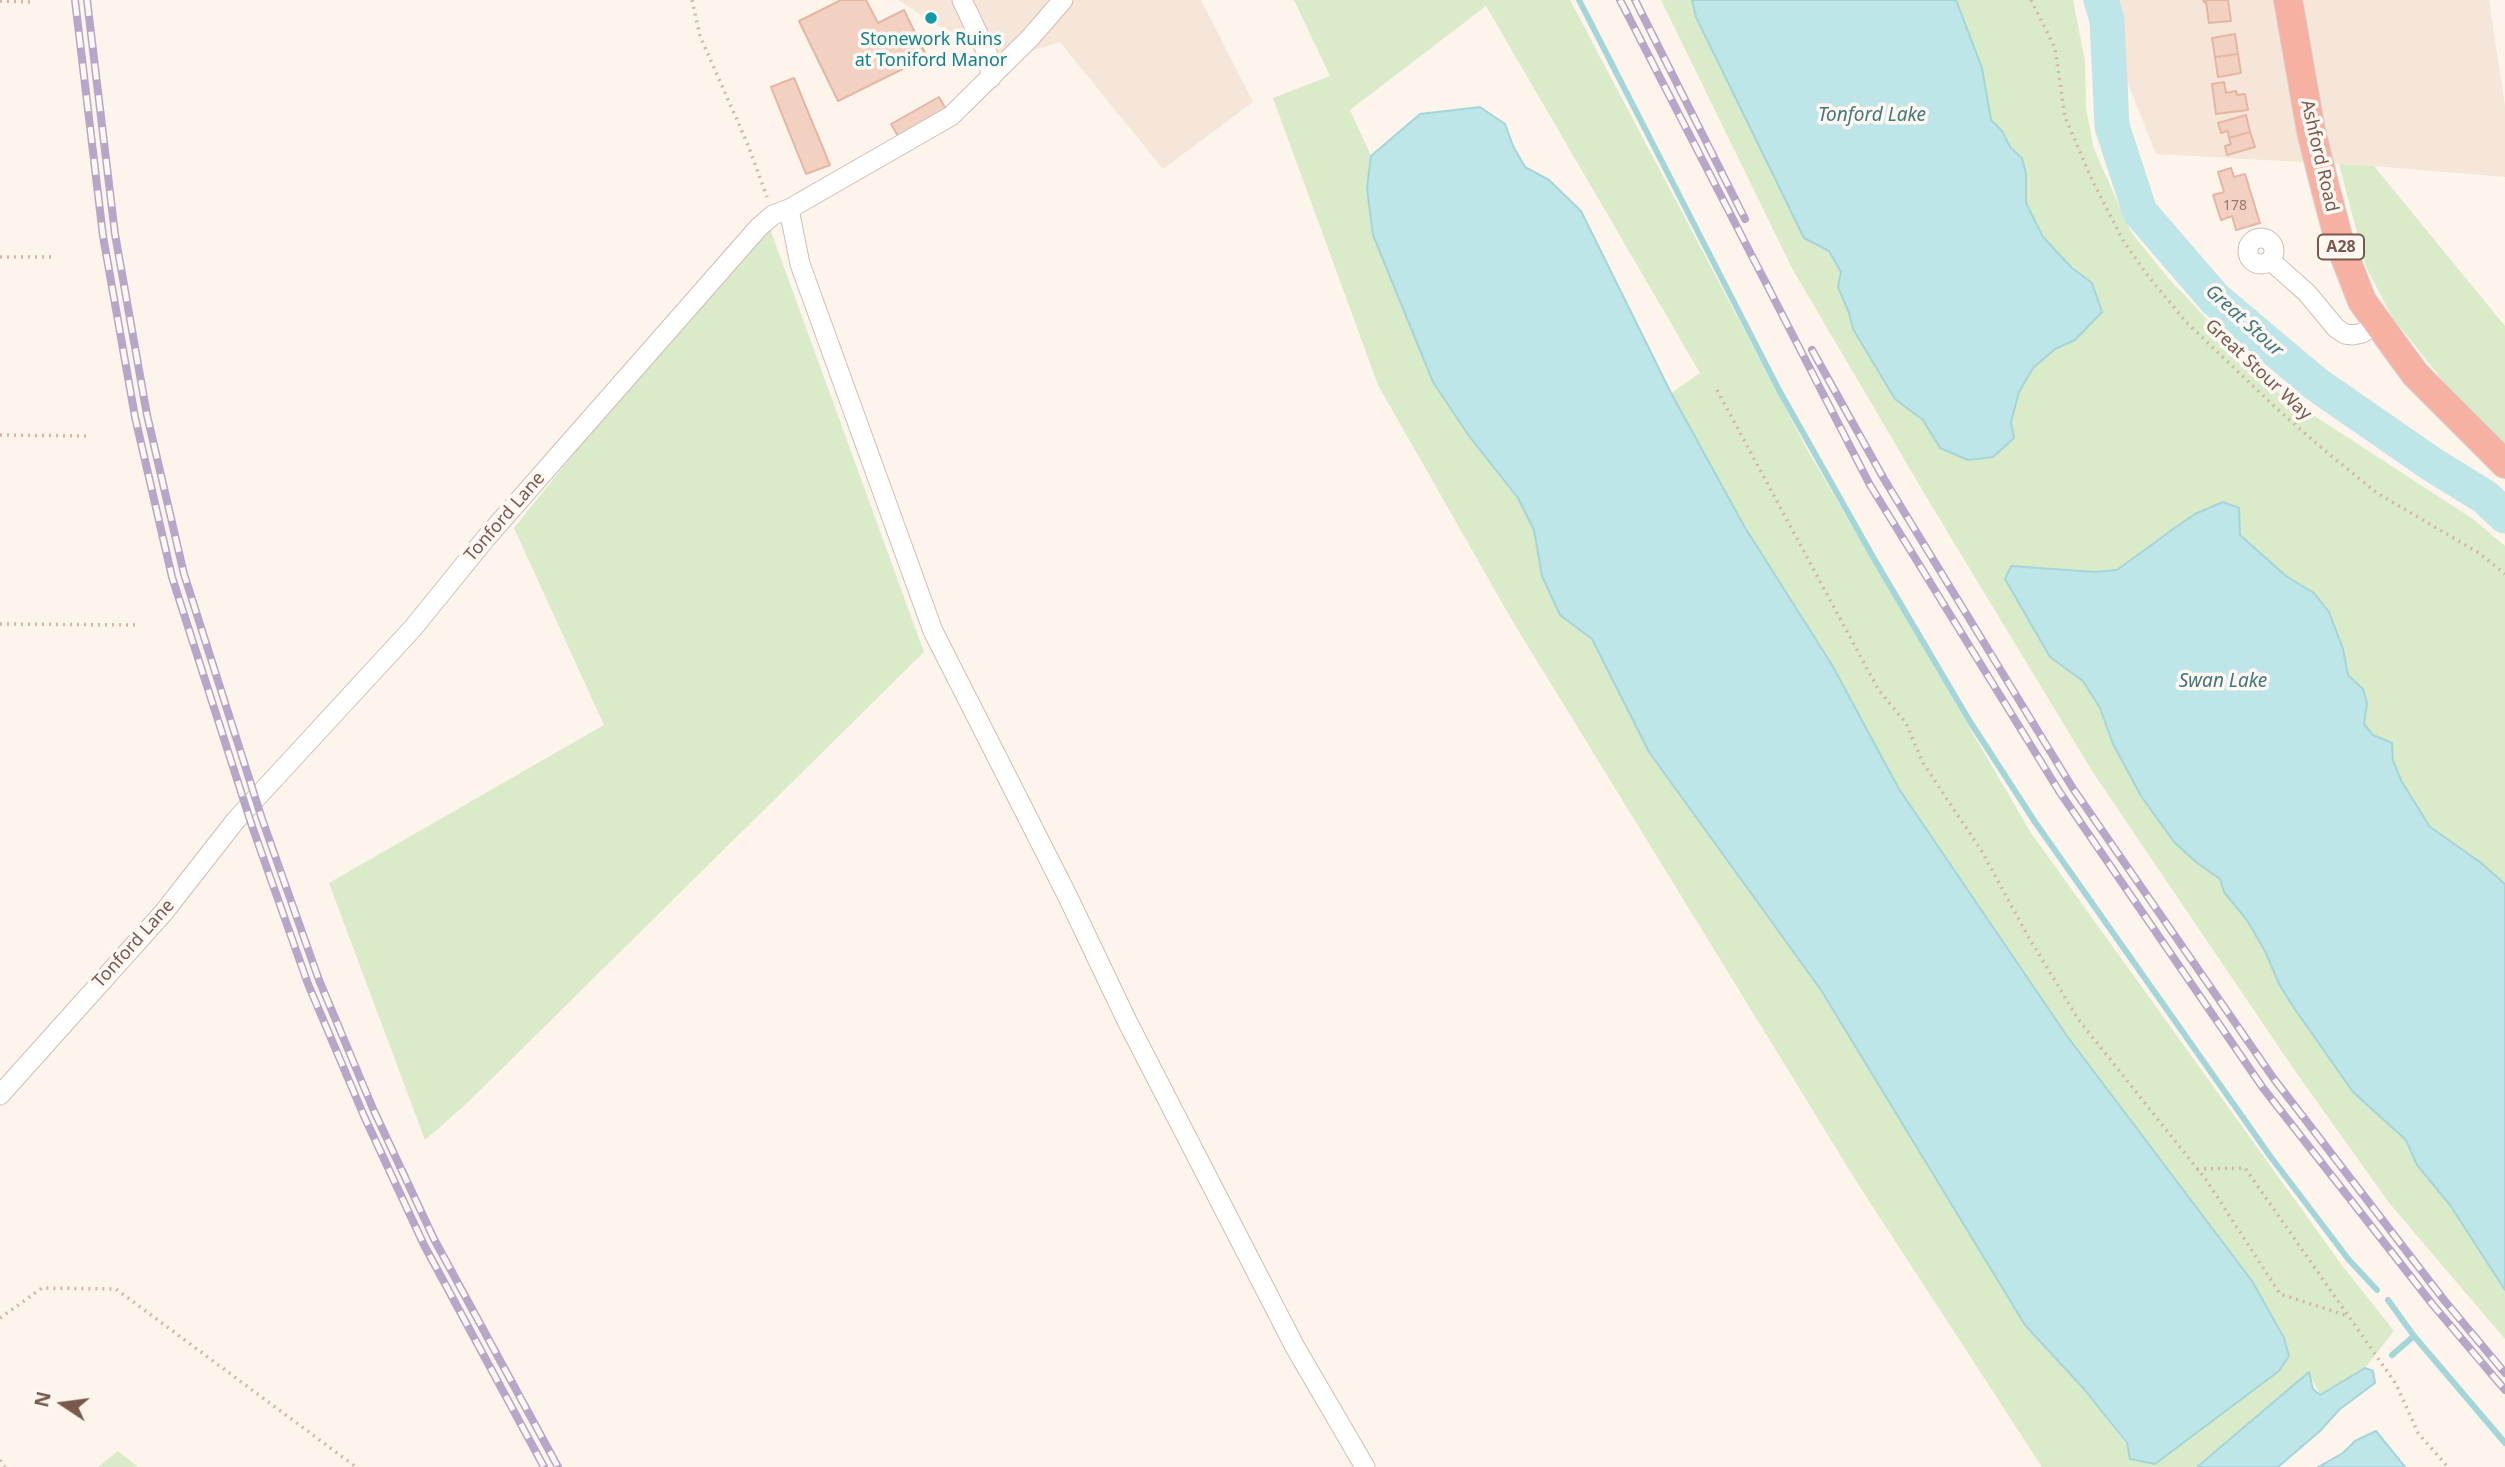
<!DOCTYPE html>
<html>
<head>
<meta charset="utf-8">
<style>
  body { margin:0 }
  #map { position:relative; width:2505px; height:1467px; overflow:hidden; background:#fdf4eb; font-family:"Noto Sans",sans-serif }
  canvas { display:block }
  .north { position:absolute; left:28px; top:1369px; width:70px; height:70px; -webkit-text-stroke:5px #fff8f2; paint-order:stroke; rotate:283deg; font-size:19px; font-weight:700; line-height:28px; text-align:center; color:#79594d }
  .north::after { content:''; display:block; margin:auto; width:24px; height:32px; background:#79594d; clip-path:polygon(50% 0,100% 100%,50% 72%,0 100%) }
</style>
</head>
<body>
<div id="map">
<canvas width="2505" height="1467"></canvas>
<div class="north">N</div>
</div>
<script>
const c = document.querySelector('canvas').getContext('2d');
c.lineJoin = 'round';
function fillPath(path, color) { c.fillStyle = color; c.fill(path, 'evenodd'); }
const poly = rows => new Path2D(rows.map(r => 'M' + r).join(''));
function stroke(path, color, width, dash) { c.strokeStyle = color; c.lineWidth = width; c.lineCap = dash ? 'butt' : 'round'; c.setLineDash(dash || []); c.stroke(path); }
function label(font, color, halo, rows, align = 'center') {
  c.font = font + ' "Noto Sans",sans-serif'; c.lineWidth = 7; c.setLineDash([]); c.textBaseline = 'middle'; c.strokeStyle = halo; c.fillStyle = color; for (const [text, x, y, turn = 0] of rows) {
    c.save(); c.translate(x, y); c.rotate((+turn || 0) * Math.PI / 180); c.textAlign = isNaN(turn) ? turn : align; if (halo) c.strokeText(text, 0, 0); c.fillText(text, 0, 0); c.restore();
  }
}
fillPath(poly([
  [898,0,1201,0,1253,102,1163,169,1060,42,995,62],
  [2095,0,2489,0,2505,106,2505,177,2374,166,2156,154]
]), '#f5e6d9');
fillPath(poly([
  [1294,0,1570,0,1807,449,2031,833,2341,1264,2394,1331,2365,1368,2320,1395,2309,1373,2195,1467,2042,1467,1858,1184,1513,622,1378,385,1273,98,1330,76],
  [1486,6,1700,373,1671,393,1744,526,1832,665,1899,789,2067,1036,2252,1281,2130,1459,2128,1447,2084,1389,2025,1325,1821,990,1649,752,1592,639,1560,615,1542,576,1534,530,1367,188,1371,156,1350,110],
  [1661,0,1692,0,1696,17,1804,238,1829,251,1841,272,1838,287,1849,313,1853,329,1895,399,1923,420,1940,448,2014,438,2011,422,2019,392,2033,368,2055,349,2075,340,2102,312,2092,283,2072,268,2043,237,2026,202,2026,174,2022,158,2010,147,2002,131,1991,121,1982,68,1956,0,2073,0,2085,61,2086,108,2094,149,2131,232,2169,279,2273,389,2473,519,2505,546,2505,884,2480,862,2430,827,2402,782,2393,761,2392,743,2373,735,2363,724,2367,703,2363,689,2348,675,2342,649,2329,612,2314,593,2286,576,2240,535,2239,508,2195,514,2117,570,2095,572,2011,566,2050,657,2083,681,2100,708,2113,744,2196,862,2220,879,2224,892,2247,920,2266,953,2279,984,2294,1008,2353,1092,2406,1140,2417,1165,2450,1205,2505,1290,2505,1339,2390,1204,2293,1068,2092,771,1930,503,1793,270],
  [2339,164,2374,166,2505,326,2505,446,2472,417,2392,317,2366,267],
  [769,226,924,652,464,1106,425,1140,329,883,604,725,514,528,608,411],
  [118,1451,138,1467,98,1467]
]), '#d9ebc8');
const water = poly([
  [1692,0,1956,0,1982,68,1991,120,2002,131,2010,147,2022,158,2026,174,2026,203,2043,237,2072,268,2092,283,2102,312,2075,340,2055,349,2033,368,2019,392,2011,422,2014,438,1993,457,1968,460,1940,448,1923,420,1895,399,1853,329,1849,313,1838,287,1841,272,1829,251,1804,238,1696,17,1692,0],
  [1480,107,1505,124,1513,146,1525,167,1549,180,1581,211,1671,393,1744,526,1832,665,1899,789,2067,1036,2252,1281,2284,1338,2289,1356,2279,1371,2155,1464,2130,1459,2127,1443,2084,1389,2025,1325,1821,990,1649,752,1592,639,1560,615,1542,576,1534,530,1518,498,1469,436,1433,382,1373,235,1367,188,1371,156,1420,114,1480,107],
  [2223,502,2239,508,2240,535,2286,576,2314,593,2329,612,2343,649,2348,675,2363,689,2367,703,2364,724,2373,735,2392,743,2393,761,2402,782,2430,827,2480,862,2505,884,2505,1290,2450,1205,2417,1165,2406,1140,2353,1092,2294,1008,2279,984,2266,953,2247,920,2224,892,2220,879,2196,862,2174,842,2141,796,2113,744,2100,708,2083,681,2050,657,2005,579,2011,566,2095,572,2117,570,2176,527,2195,514,2223,502],
  [2365,1368,2373,1371,2375,1383,2340,1409,2320,1431,2278,1467,2197,1467,2309,1372,2313,1389,2320,1395,2365,1368],
  [2376,1431,2405,1467,2318,1467,2343,1453,2355,1441,2376,1431]
]);
fillPath(water, '#bee5e7');
stroke(water, '#a4d6d9', 2);
stroke(poly([
  [1579,0,1779,390,1873,557,1969,720,2035,822,2270,1156,2349,1260,2377,1290],
  [2388,1300,2414,1336,2505,1443],
  [2392,1355,2414,1336]
]), '#a4d6d9', 6);
stroke(poly([
  [2101,0,2107,20,2112,126,2140,212,2215,299,2316,384,2433,465,2485,497,2505,516]
]), '#bee5e7', 35);
const building = poly([
  [841,0,866,0,878,23,904,10,927,57,838,101,799,21,841,0],
  [2203,0,2228,0,2231,21,2209,23,2206,2,2204,2,2203,0],
  [2235,34,2238,54,2215,57,2212,38,2235,34],
  [2238,54,2241,73,2218,77,2215,57,2238,54],
  [794,78,830,165,806,174,771,87,794,78],
  [2224,82,2226,93,2236,91,2237,95,2245,94,2248,110,2216,114,2212,84,2224,82],
  [939,97,947,111,899,138,891,124,939,97],
  [2246,115,2250,132,2229,138,2228,131,2221,133,2218,123,2246,115],
  [2250,132,2255,147,2227,155,2225,146,2231,144,2229,138,2250,132],
  [2231,168,2234,177,2245,174,2260,223,2236,230,2232,216,2221,220,2213,195,2224,192,2218,172,2231,168]
]);
fillPath(building, '#f2d1c2');
stroke(building, '#e5b6a2', 2);
const minor = poly([
  [962,0,988,55,991,78],
  [789,209,800,264,933,631,1067,895,1127,1021,1295,1347,1365,1467],
  '2248 251a13 13 0 1 1 26 0a13 13 0 1 1-26 0Z',
  [2271,261,2307,293,2336,328,2345,334,2353,335,2362,333,2377,324],
  [0,1095,164,912,236,820,413,628,486,538,759,227,773,215,789,209,951,116,1030,38,1063,0]
]);
const highway = poly([
  [2288,0,2311,131,2325,187,2340,244,2362,301,2415,374,2505,464]
]);
stroke(minor, '#d2bdb2', 21);
stroke(highway, '#d9d1cd', 30);
stroke(poly([
  [692,0,700,36,748,145,767,197],
  [2031,0,2055,48,2065,117,2092,180,2124,242,2148,276,2186,322,2274,406,2324,450,2377,493,2479,553,2505,574],
  [0,1,30,2],
  [0,257,55,257],
  [1717,390,1878,689,1906,723,1923,763,1981,850,2028,936,2078,1019,2207,1181,2280,1294,2348,1316],
  [0,435,90,436],
  [0,624,140,625],
  [2197,1169,2245,1168,2396,1384,2418,1433,2448,1467],
  [0,1318,42,1288,116,1289,356,1467],
  [0,1460,5,1467]
]), '#d8b4a4', 3.5, [2, 5]);
stroke(minor, '#fff', 19);
stroke(highway, '#f6b1a2', 28);
const rail = poly([
  [75,0,103,236,135,417,172,577,252,826,308,984,364,1116,424,1245,544,1467],
  [87,0,115,234,147,415,184,574,262,819,319,980,374,1111,434,1239,558,1467],
  [1620,0,1870,485,2059,791,2263,1088,2433,1305,2505,1390],
  [1635,0,1745,219],
  [1812,350,1884,479,2072,787,2274,1079,2444,1300,2505,1373]
]);
stroke(rail, '#b6a7c8', 8);
stroke(rail, '#fff8f2', 5, [16]);
for (const [x, y, r, color] of [
  [931,18,7,"#0f9aa8"]
]) { const dot = new Path2D(); dot.arc(x, y, r, 0, 2 * Math.PI); c.fillStyle = color; c.fill(dot); stroke(dot, '#fff8f2', 2.5); }
label('14px', '#97776a', null, [
  ["178",2235,206]
]);
for (const [x, y, w] of [
  [2341,247,46]
]) { const box = new Path2D(); box.roundRect(x - w / 2, y - 12.5, w, 25, 5); c.fillStyle = '#fff8f2'; c.fill(box); stroke(box, '#79594d', 2); }
label('bold 16px', '#79594d', null, [
  ["A28",2341,247]
]);
label('18px', '#0d838f', '#fff8f2', [
  ["Stonework Ruins",931,40],
  ["at Toniford Manor",931,61]
]);
label('18px', '#79594d', '#fff8f2', [
  ["Ashford Road",2319,156,77],
  ["Great Stour Way",2258,370,43],
  ["Tonford Lane",505,517,-49],
  ["Tonford Lane",134,944,-48]
]);
label('italic 19px', '#40787d', '#fff8f2', [
  ["Tonford Lake",1872,116],
  ["Great Stour",2244,321,42],
  ["Swan Lake",2223,682]
]);
</script>
</body>
</html>
